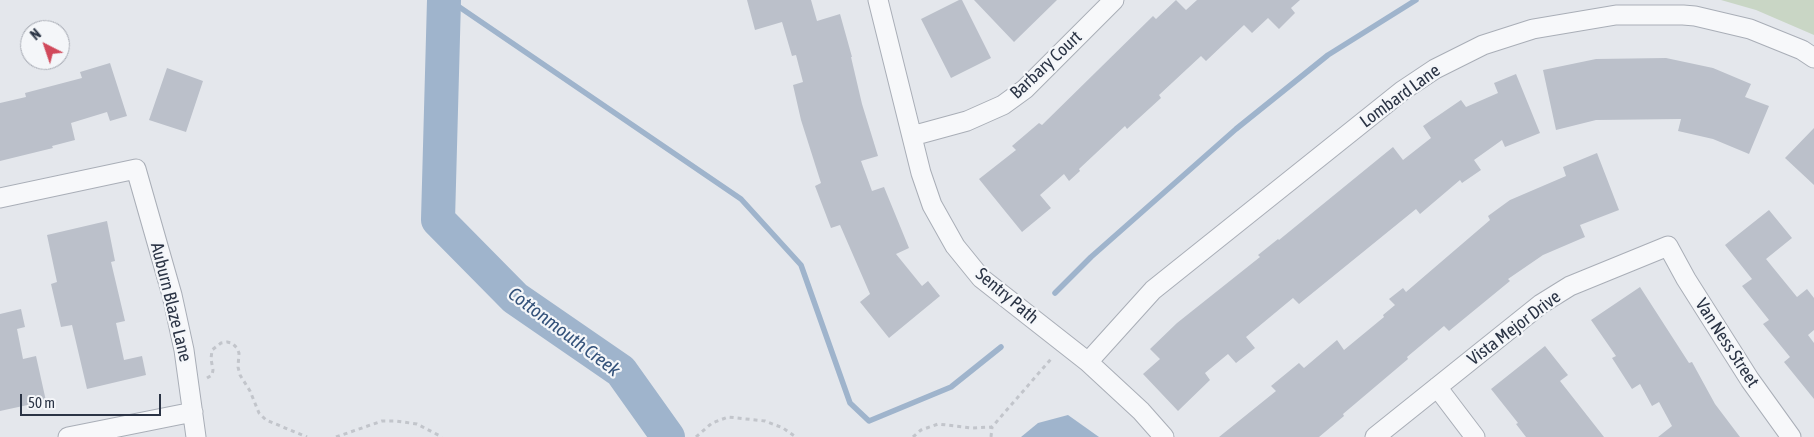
<!DOCTYPE html>
<style>
body{margin:0}
#map{position:relative;width:1814px;height:437px;overflow:hidden;background:#e4e7ec;font-family:"Asap Condensed",sans-serif}
canvas{display:block}
.north{position:absolute;left:20px;top:20px;width:50px;height:50px;box-sizing:border-box;background:#f4f6f9;border:1px solid #a4a8b1;border-radius:50%;rotate:319deg;font-size:14px;font-weight:700;line-height:20px;text-align:center;color:#2b3445}
.north::after{content:'';display:block;margin:auto;width:18px;height:22px;background:#d1495b;clip-path:polygon(50% 0,100% 100%,50% 72%,0 100%)}
.scale{position:absolute;left:20px;top:394px;width:141px;height:22px;box-sizing:border-box;border:2px solid #2b3445;border-top:0;padding-left:6px;font-size:15px;line-height:18px;white-space:nowrap;color:#2b3445;-webkit-text-stroke:4px #f4f6f9;paint-order:stroke}
</style>
<div id="map">
<canvas width="1814" height="437"></canvas>
<div class="north">N</div>
<div class="scale">50 m</div>
</div>
<script>
const g = document.querySelector('canvas').getContext('2d');
g.lineJoin = 'round';
function fill(path, color) {
  g.fillStyle = color;
  g.fill(path, 'evenodd');
}
function shape(rows) {
  const path = new Path2D();
  for (const r of rows) {
    path.moveTo(r[0], r[1]);
    for (let i = 2; i < r.length; i += 2) path.lineTo(r[i], r[i + 1]);
  }
  return path;
}
function trace(path, color, width, dash) {
  g.strokeStyle = color;
  g.lineWidth = width;
  g.lineCap = dash ? 'butt' : 'round';
  g.setLineDash(dash || []);
  g.stroke(path);
}
function write(font, color, halo, rows, align = 'center') {
  g.font = font + ' "Asap Condensed",sans-serif';
  g.lineWidth = 4.5;
  g.setLineDash([]);
  g.textBaseline = 'middle';
  g.strokeStyle = halo;
  g.fillStyle = color;
  for (const [text, x, y, turn = 0] of rows) {
    g.save();
    g.translate(x, y);
    g.rotate((+turn || 0) * Math.PI / 180);
    g.textAlign = isNaN(turn) ? turn : align;
    if (halo) g.strokeText(text, 0, 0);
    g.fillText(text, 0, 0);
    g.restore();
  }
}
fill(shape([
 [1721,0,1814,0,1814,35,1756,10]
]), '#c9d6c5');
fill(shape([
 [1068,415,1099,437,1021,437,1038,423]
]), '#9fb4cc');
trace(shape([
 [449,0,741,199,801,265,850,403,869,421,951,387,1001,347],
 [1055,293,1091,257,1236,129,1328,55,1416,0]
]), '#9fb4cc', 5.5);
trace(shape([
 [444,0,438,220,515,298,621,371,668,437]
]), '#9fb4cc', 34);
fill(shape([
 [747,0,811,0,817,21,840,14,852,57,851,57,862,104,878,156,861,161,872,191,884,187,909,248,896,254,922,286,928,281,940,296,889,338,860,302,870,294,840,225,831,228,815,186,821,183,801,120,793,85,803,82,796,55,792,56,782,22,755,30],
 [959,0,962,0,991,58,951,78,921,19],
 [974,0,1057,0,1014,42],
 [1176,0,1186,10,1197,0,1300,0,1291,8,1295,13,1279,29,1268,18,1252,33,1244,25,1206,61,1201,56,1159,95,1161,98,1127,129,1125,126,1079,169,1080,171,1069,181,1064,174,1040,195,1051,208,1022,232,979,179,1016,150,1012,146,1039,123,1042,125,1153,16,1156,19],
 [1666,58,1713,68,1751,84,1745,97,1769,106,1749,154,1713,139,1678,131,1681,119,1596,120,1556,130,1543,70,1596,59],
 [110,63,127,116,110,121,107,112,71,123,75,140,52,146,53,148,0,161,0,103,26,97,25,93,82,78,80,72],
 [167,68,203,81,186,132,149,120],
 [1516,74,1540,133,1505,147,1502,140,1474,160,1481,170,1462,183,1460,180,1420,214,1416,209,1299,304,1293,298,1246,337,1255,348,1236,363,1228,354,1205,373,1210,380,1178,411,1143,374,1160,359,1150,349,1177,323,1260,257,1258,255,1278,239,1279,240,1393,147,1403,160,1431,138,1423,126,1461,100,1466,107,1498,93,1494,83],
 [1814,128,1814,185,1785,158],
 [1597,153,1619,210,1580,225,1585,237,1543,255,1508,279,1510,281,1449,331,1444,326,1407,357,1408,359,1343,414,1344,416,1319,437,1219,437,1276,391,1271,386,1299,363,1304,368,1337,340,1344,350,1384,317,1383,315,1395,305,1389,299,1403,288,1406,292,1490,220,1488,216,1510,200,1566,176,1563,167],
 [1769,210,1792,238,1766,259,1797,297,1807,289,1814,298,1814,330,1808,335,1814,343,1814,399,1784,362,1790,357,1763,324,1769,320,1742,286,1752,279,1725,245],
 [107,221,115,261,111,262,125,321,116,323,124,360,142,356,146,375,87,389,72,325,61,327,51,284,57,282,47,235],
 [1640,287,1689,363,1692,362,1715,404,1740,437,1658,437,1672,426,1659,402,1652,406,1640,384,1632,389,1612,358,1616,356,1591,320],
 [21,309,25,327,17,329,23,359,36,356,46,401,0,411,0,314],
 [1545,346,1568,375,1560,381,1604,437,1526,437,1516,424,1518,423,1491,389]
]), '#bbc0ca');
const street = shape([
 [878,0,921,173,932,205,955,246,981,278,1088,362,1141,411,1164,437],
 [912,136,967,121,1003,105,1025,89,1114,0],
 [0,198,136,169,172,295,184,350,196,437],
 [1088,362,1153,290,1402,91,1435,69,1483,45,1533,29,1616,15,1683,15,1695,16,1750,29,1802,50,1814,58],
 [1437,387,1475,437],
 [68,437,193,412],
 [1375,437,1541,304,1570,286,1668,246,1686,279,1750,380,1791,437]
]);
trace(street, '#a9aeb7', 21);
trace(shape([
 [207,378,212,375,213,370,211,359,212,350,221,343,227,342,232,343,237,348,239,353,238,367,240,375,250,391,259,413,266,420,307,437],
 [336,437,382,421,396,421,417,424,442,437],
 [696,437,712,423,728,417,765,421,783,428,796,437],
 [913,437,921,430,938,424,972,428,992,427,1051,359],
 [991,437,992,427]
]), '#c2c5cb', 3, [4, 4]);
trace(street, '#f7f8fa', 19);
write('18px', '#2b3445', '#f4f6f9', [
 ["Barbary Court",1046,65,-43],
 ["Lombard Lane",1400,96,-36],
 ["Sentry Path",1007,296,40],
 ["Auburn Blaze Lane",171,302,76],
 ["Vista Mejor Drive",1514,328,-37],
 ["Van Ness Street",1727,343,57]
]);
write('italic 19px', '#34527a', '#f4f6f9', [
 ["Cottonmouth Creek",564,332,37]
]);
</script>
